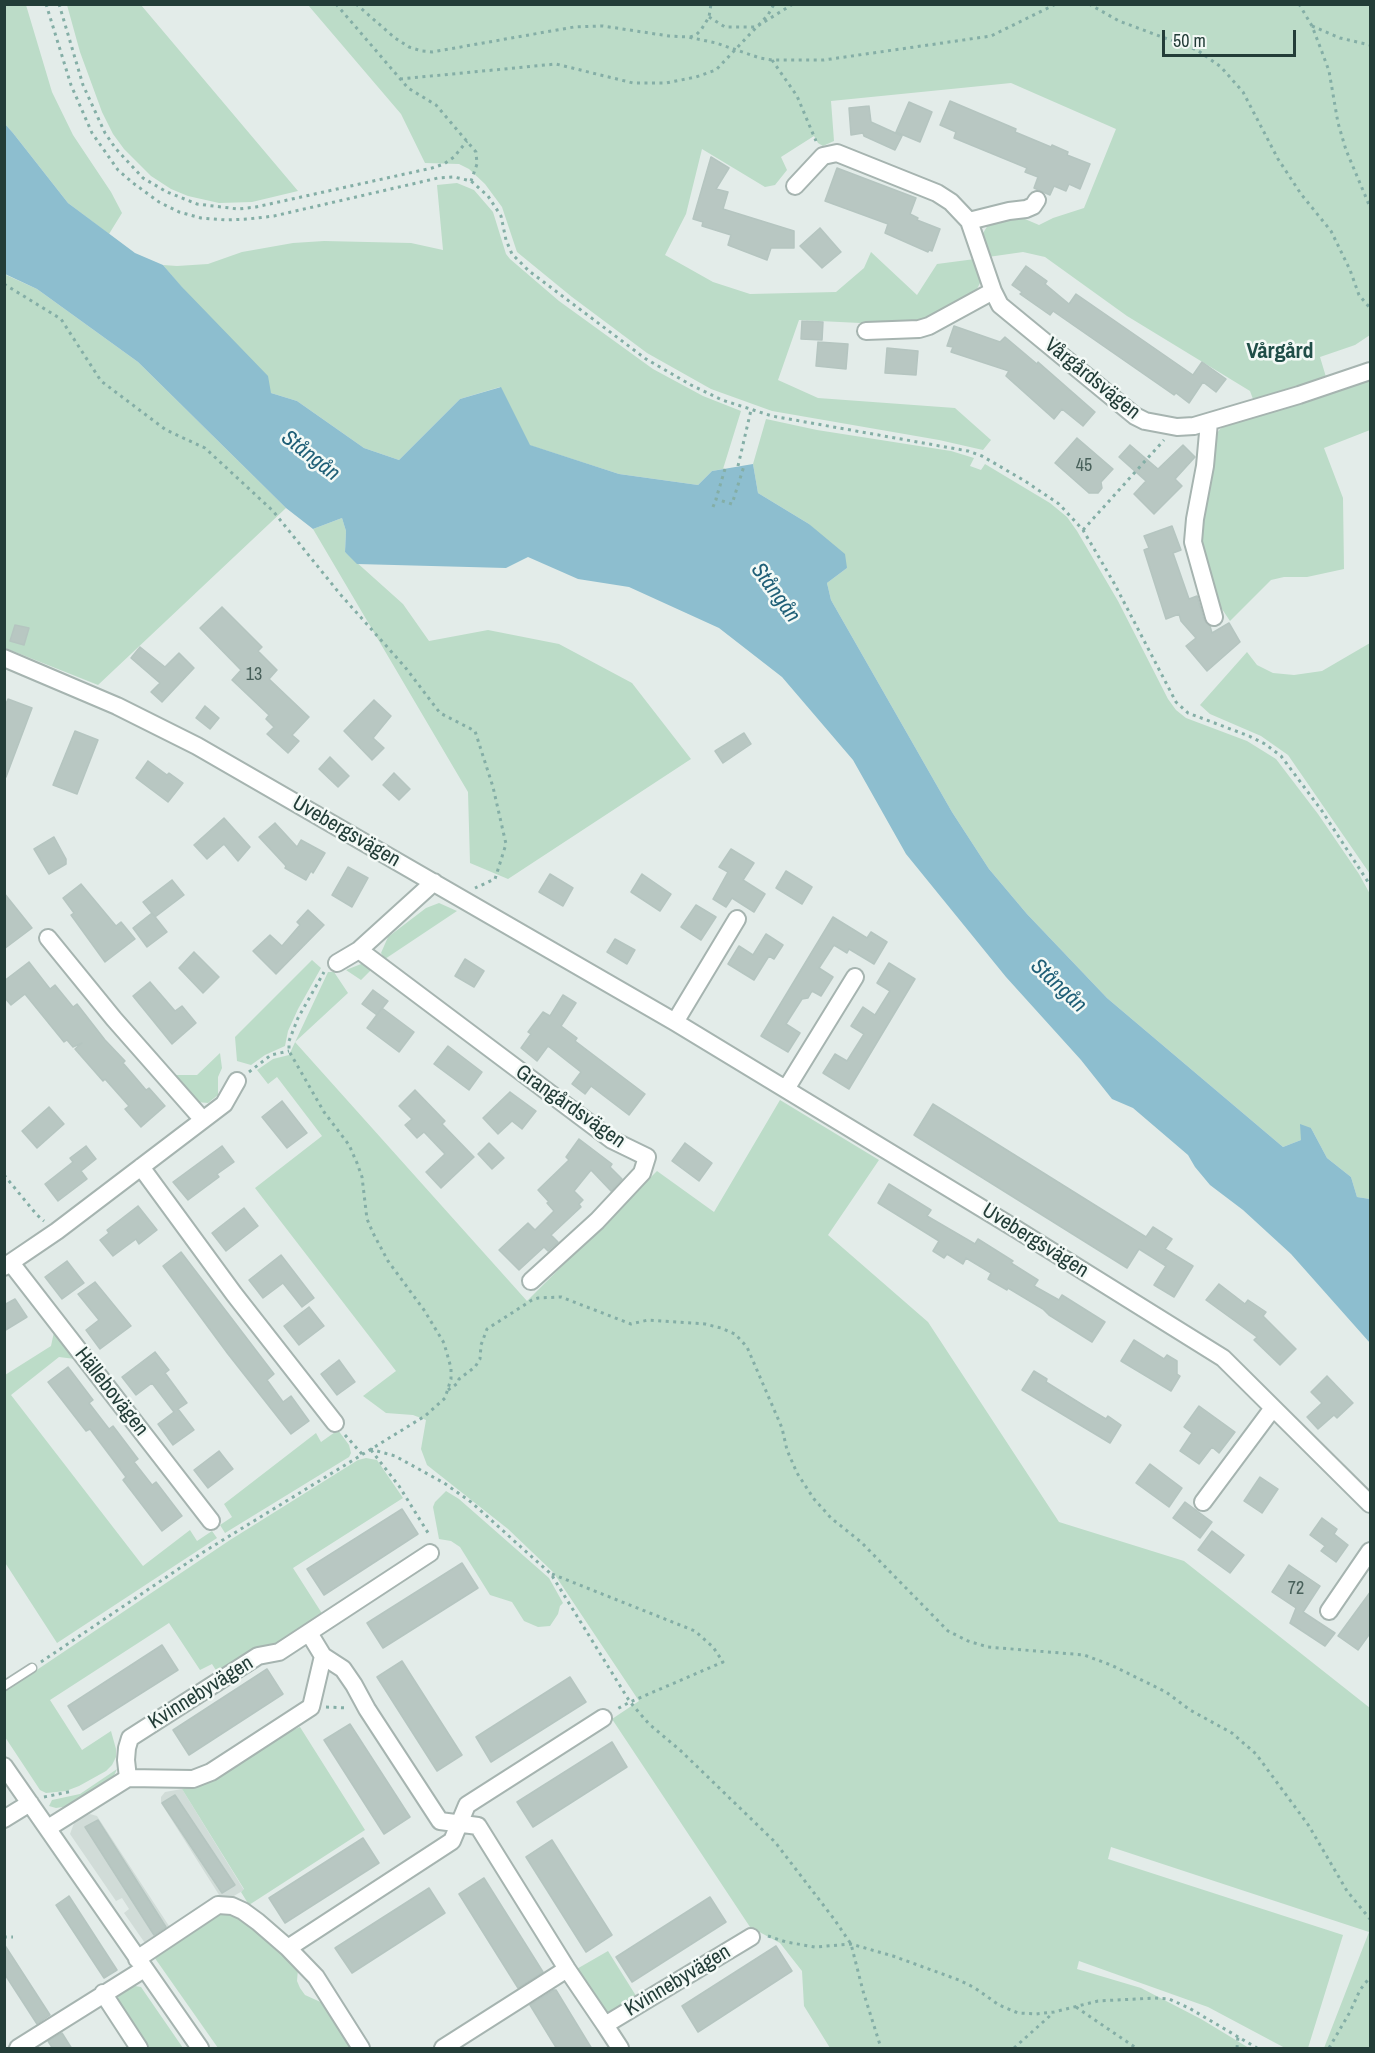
<!DOCTYPE html>
<meta charset="utf-8">
<style>
body{margin:0}
#map{position:relative;width:1375px;height:2053px;overflow:hidden;background:#e3ece9;font-family:"Archivo Narrow",sans-serif}
canvas{display:block}
.frame{position:absolute;inset:0;border:6px solid #233d38;pointer-events:none}
.scale{position:absolute;left:1162px;top:30px;width:134px;height:27px;box-sizing:border-box;border:3px solid #233d38;border-top:0;padding-left:8px;font-size:18px;line-height:21px;white-space:nowrap;color:#233d38;-webkit-text-stroke:4px #f3f9f6;paint-order:stroke}
</style>
<div id="map">
<canvas width="1375" height="2053"></canvas>
<div class="frame"></div>
<div class="scale">50 m</div>
</div>
<script>
const g = document.querySelector('canvas').getContext('2d');
g.lineJoin = 'round';
function fill(path, color) {
  g.fillStyle = color;
  g.fill(path, 'evenodd');
}
function shape(rows) {
  const path = new Path2D();
  for (const r of rows) {
    path.moveTo(r[0], r[1]);
    for (let i = 2; i < r.length; i += 2) path.lineTo(r[i], r[i + 1]);
  }
  return path;
}
function trace(path, color, width, dash) {
  g.strokeStyle = color;
  g.lineWidth = width;
  g.lineCap = dash ? 'butt' : 'round';
  g.setLineDash(dash || []);
  g.stroke(path);
}
function write(font, color, halo, rows, align = 'center') {
  g.font = font + ' "Archivo Narrow",sans-serif';
  g.lineWidth = 5;
  g.setLineDash([]);
  g.textBaseline = 'middle';
  g.strokeStyle = halo;
  g.fillStyle = color;
  for (const [text, x, y, turn = 0] of rows) {
    g.save();
    g.translate(x, y);
    g.rotate((+turn || 0) * Math.PI / 180);
    g.textAlign = isNaN(turn) ? turn : align;
    if (halo) g.strokeText(text, 0, 0);
    g.fillText(text, 0, 0);
    g.restore();
  }
}
fill(shape([
 [182,1789,244,1890,227,1900,221,1898,161,1803,161,1797,165,1792],
 [90,1814,97,1816,169,1926,169,1930,147,1946,124,1913,129,1909,122,1898,116,1901,70,1834,74,1823,79,1819]
]), '#d1dcd8');
fill(shape([
 [4,5,26,5,52,92,73,135,111,192,122,213,109,234,68,203,13,133,5,124],
 [67,5,141,5,298,191,252,202,219,203,188,196,171,189,151,176,124,149,113,134,102,112,80,52],
 [308,5,1370,5,1370,335,1355,345,1320,357,1326,377,1253,399,1250,391,1127,316,1045,257,1023,252,988,257,982,235,989,223,1018,216,1039,225,1053,218,1084,208,1116,129,1011,83,831,101,834,141,823,146,818,143,814,136,781,157,787,170,775,185,765,187,702,149,686,214,665,255,713,282,750,294,836,292,864,268,871,252,917,295,937,264,975,259,980,277,980,283,977,289,970,295,922,321,901,325,799,320,778,380,818,398,955,408,991,440,983,450,939,440,772,411,711,389,647,353,572,297,517,252,502,207,485,184,469,169,459,164,425,163,401,114],
 [457,183,474,190,493,212,506,254,510,259,559,301,653,369,703,396,741,411,723,469,712,471,698,485,619,474,529,445,500,387,460,399,399,460,364,448,297,401,271,393,163,265,177,266,208,264,242,252,293,243,324,241,411,243,443,250,437,185],
 [4,274,37,289,138,362,286,508,98,685,5,648],
 [1370,378,1370,430,1324,448,1343,498,1344,569,1307,577,1284,577,1271,580,1230,621,1218,603,1200,544,1213,439,1220,429,1233,421],
 [766,419,817,430,951,451,974,458,970,466,981,470,985,464,1050,503,1067,517,1077,531,1118,601,1168,699,1176,710,1186,718,1247,741,1276,759,1318,814,1359,874,1370,894,1370,1199,1357,1197,1351,1177,1327,1158,1311,1128,1301,1140,1283,1147,1107,998,1027,914,989,869,952,812,831,600,827,583,847,568,809,524,758,493,753,464],
 [342,518,346,531,345,552,403,604,429,641,488,630,559,644,632,683,691,759,508,879,470,863,468,792,313,529],
 [1370,643,1370,874,1288,755,1261,736,1210,714,1200,705,1247,652,1257,665,1273,673,1294,675,1322,671],
 [439,903,457,911,385,959,381,953,388,937,426,908],
 [312,960,321,968,298,1009,288,1031,285,1046,265,1055,251,1065,237,1061,235,1037],
 [361,964,366,964,372,969,361,980,346,970],
 [328,972,334,972,348,993,295,1042,527,1301,657,1171,714,1212,780,1100,879,1160,828,1235,928,1322,1059,1522,1184,1561,1370,1708,1370,2048,1324,2048,1369,1932,1111,1847,1108,1859,1343,1935,1308,2048,1285,2048,1208,2007,1079,1961,1077,1969,1141,1988,1201,2019,1249,2048,830,2048,804,2006,802,1971,780,1943,750,1927,612,1719,639,1701,553,1572,508,1529,427,1465,421,1449,426,1420,413,1415,386,1413,363,1396,396,1371,255,1188,322,1136,277,1077,268,1084,257,1070,273,1059,289,1055],
 [220,1053,222,1068,218,1077,218,1095,208,1103,197,1102,172,1075,197,1075],
 [54,1332,75,1359,59,1357,11,1395,143,1566,190,1530,197,1541,212,1531,217,1538,57,1643,4,1561,5,1375,51,1346],
 [338,1430,349,1445,351,1453,349,1457,225,1533,220,1525,232,1517,224,1504,316,1433,321,1442],
 [366,1458,377,1460,403,1498,293,1568,323,1615,274,1646,219,1675,212,1664,200,1670,169,1623,50,1700,82,1750,111,1731,116,1749,116,1757,112,1765,106,1771,79,1786,66,1791,46,1793,40,1790,5,1737,4,1692,230,1540,358,1460],
 [446,1491,459,1499,549,1578,563,1603,560,1606,558,1614,550,1626,538,1627,524,1621,512,1602,490,1595,460,1547,451,1541,439,1539,433,1507,435,1502],
 [300,1727,365,1830,249,1905,241,1892,244,1889,182,1789,205,1784,216,1778,284,1734],
 [117,1769,113,1778,69,1806,56,1808,49,1806,52,1800,80,1794],
 [228,1912,246,1919,298,1969,297,1981,300,1988,305,1995,325,2004,354,2048,218,2048,152,1954,216,1913],
 [608,1951,638,1999,614,2013,607,2013,599,2008,575,1970],
 [135,1986,141,1987,183,2048,147,2048,118,2005,117,2000,120,1992]
]), '#bcdcc8');
fill(shape([
 [5,124,13,133,68,203,135,253,163,265,182,287,268,376,271,393,297,401,364,448,399,460,460,399,501,387,530,445,619,474,698,485,712,471,753,464,758,493,809,524,845,554,847,568,827,583,831,600,952,812,989,869,1027,914,1107,998,1283,1147,1301,1140,1300,1124,1311,1128,1327,1158,1351,1177,1357,1197,1370,1199,1370,1343,1291,1254,1243,1210,1210,1185,1195,1167,1188,1155,1133,1108,1112,1099,1081,1060,1006,977,906,854,853,760,782,677,719,628,629,587,578,579,528,557,506,568,357,564,345,552,346,531,342,518,313,529,286,508,138,362,37,289,5,274]
]), '#8dbecf');
const building = shape([
 [950,101,1016,129,1015,132,1051,147,1052,145,1068,152,1067,155,1090,164,1080,189,1069,184,1066,191,1054,186,1050,195,1034,188,1038,177,1025,172,1027,168,954,138,956,132,940,125,950,101],
 [909,102,932,112,920,142,896,132,909,102],
 [869,106,871,122,902,136,895,150,864,136,863,133,851,135,849,108,869,106],
 [711,157,729,168,716,189,728,192,723,209,794,231,794,248,771,248,767,260,728,245,731,235,702,226,703,222,693,219,711,157],
 [837,168,916,198,910,214,918,218,917,220,940,229,932,251,929,250,928,252,885,233,888,224,825,201,837,168],
 [820,228,841,252,822,268,800,246,820,228],
 [1026,266,1047,281,1045,284,1069,304,1076,294,1193,375,1202,362,1226,379,1216,392,1203,382,1189,403,1176,393,1174,395,1053,311,1050,315,1020,294,1022,292,1012,285,1026,266],
 [802,321,823,322,822,340,801,339,802,321],
 [954,326,1000,342,1005,337,1037,364,1038,362,1095,412,1083,426,1062,409,1054,419,1006,376,1009,371,951,352,953,347,947,346,954,326],
 [818,342,848,344,846,369,816,366,818,342],
 [887,348,918,351,916,375,885,373,887,348],
 [1077,438,1113,469,1101,482,1102,488,1098,493,1089,493,1055,463,1077,438],
 [1130,445,1158,469,1183,445,1195,457,1175,479,1182,486,1154,514,1134,494,1146,481,1119,457,1130,445],
 [1172,526,1181,550,1173,553,1189,599,1197,596,1204,620,1210,626,1212,633,1229,623,1240,642,1207,671,1186,646,1196,638,1181,621,1179,614,1166,619,1144,550,1149,548,1144,536,1172,526],
 [222,607,262,647,258,651,277,670,269,679,309,717,292,735,299,741,288,753,267,734,274,727,266,719,269,715,232,680,241,670,200,628,222,607],
 [15,625,29,628,24,645,10,641,15,625],
 [140,647,165,667,179,653,194,668,162,702,151,692,160,683,131,658,140,647],
 [8,699,32,708,6,777,4,708,8,699],
 [374,700,391,716,373,738,384,748,372,760,344,731,374,700],
 [205,706,219,718,210,729,196,718,205,706],
 [75,731,98,740,77,794,53,785,75,731],
 [744,733,751,744,723,763,715,751,744,733],
 [330,757,349,776,338,787,319,769,330,757],
 [148,761,167,775,169,773,183,783,168,802,136,778,148,761],
 [394,773,410,789,399,800,383,785,394,773],
 [224,818,250,847,238,861,224,844,207,859,194,845,224,818],
 [275,823,297,847,301,840,325,853,313,873,311,871,306,880,285,868,286,866,259,837,275,823],
 [54,837,66,859,66,864,49,874,34,849,54,837],
 [731,849,754,863,743,880,765,894,754,912,732,898,726,907,713,899,728,872,719,867,731,849],
 [348,867,368,878,352,907,332,895,348,867],
 [786,871,812,887,802,904,776,888,786,871],
 [550,874,573,888,563,906,539,892,550,874],
 [642,874,671,894,660,911,631,892,642,874],
 [172,880,184,895,155,917,143,902,172,880],
 [81,884,116,926,121,922,135,939,105,962,71,915,74,913,63,898,81,884],
 [4,893,32,928,4,949,4,893],
 [696,905,716,917,701,940,681,927,696,905],
 [308,910,324,925,276,974,253,951,270,935,282,946,300,925,297,922,308,910],
 [152,913,167,932,147,947,133,928,152,913],
 [833,917,867,938,871,932,887,942,874,964,849,949,847,953,834,945,819,968,833,977,821,996,812,991,808,998,802,999,786,1024,800,1033,788,1052,761,1036,833,917],
 [766,934,783,945,774,959,769,956,754,980,728,964,739,946,753,955,766,934],
 [615,939,635,950,627,964,607,952,615,939],
 [194,952,219,977,203,993,179,968,194,952],
 [465,959,484,971,474,987,455,976,465,959],
 [29,962,50,989,55,985,73,1007,77,1004,105,1040,125,1061,123,1063,135,1077,146,1090,149,1088,165,1106,141,1127,125,1109,129,1106,105,1079,103,1081,75,1049,82,1043,73,1047,67,1040,64,1042,25,994,11,1005,4,997,4,981,29,962],
 [889,963,915,979,849,1089,823,1073,835,1054,847,1061,864,1034,851,1026,863,1007,875,1015,890,991,877,983,889,963],
 [150,982,175,1011,182,1006,196,1023,172,1044,133,996,150,982],
 [373,990,388,1001,377,1015,362,1004,373,990],
 [563,995,576,1003,561,1026,577,1038,575,1041,645,1094,629,1115,591,1086,585,1094,572,1084,581,1072,548,1046,537,1061,521,1048,531,1034,528,1032,543,1012,550,1016,563,995],
 [382,1008,414,1032,399,1052,367,1028,382,1008],
 [448,1046,482,1072,469,1090,434,1064,448,1046],
 [415,1090,445,1121,442,1124,474,1157,441,1188,426,1172,445,1154,424,1132,417,1138,405,1125,412,1119,399,1106,415,1090],
 [510,1092,536,1111,522,1129,512,1121,498,1134,483,1118,510,1092],
 [282,1101,307,1133,287,1148,262,1117,282,1101],
 [933,1104,1146,1237,1153,1227,1172,1239,1165,1249,1193,1266,1174,1297,1154,1285,1166,1266,1139,1249,1127,1268,914,1135,933,1104],
 [49,1107,64,1124,37,1148,22,1131,49,1107],
 [579,1139,612,1164,610,1167,622,1179,611,1191,591,1170,574,1191,583,1200,579,1204,581,1207,551,1235,558,1242,548,1251,544,1247,519,1270,499,1250,528,1223,535,1230,554,1211,547,1203,549,1202,538,1190,569,1160,566,1157,579,1139],
 [489,1143,504,1158,492,1169,478,1154,489,1143],
 [685,1143,712,1163,699,1181,672,1161,685,1143],
 [86,1146,96,1159,81,1171,87,1179,58,1201,45,1184,73,1162,70,1158,86,1146],
 [222,1146,234,1162,217,1174,219,1177,188,1200,173,1182,222,1146],
 [889,1184,931,1210,927,1216,975,1244,978,1239,1013,1261,1011,1263,1038,1280,1034,1286,1059,1300,1062,1295,1105,1322,1092,1342,1049,1315,1043,1309,1008,1288,1007,1290,988,1279,991,1273,966,1258,963,1264,947,1254,944,1258,933,1251,939,1241,878,1203,889,1184],
 [138,1206,157,1230,139,1244,136,1239,113,1256,100,1240,109,1233,107,1230,138,1206],
 [244,1208,258,1226,226,1251,212,1233,244,1208],
 [181,1252,274,1374,267,1380,283,1402,291,1396,309,1421,291,1434,228,1354,163,1266,181,1252],
 [281,1255,314,1298,302,1307,283,1283,263,1298,249,1280,281,1255],
 [67,1261,84,1283,62,1299,45,1277,67,1261],
 [95,1282,131,1326,100,1349,86,1330,99,1320,78,1294,95,1282],
 [1219,1284,1245,1304,1248,1300,1266,1312,1263,1316,1296,1349,1280,1365,1254,1340,1257,1337,1206,1300,1219,1284],
 [15,1299,27,1317,4,1331,4,1305,15,1299],
 [309,1307,324,1326,299,1345,284,1326,309,1307],
 [1134,1340,1164,1359,1167,1355,1177,1361,1177,1374,1180,1376,1171,1391,1121,1361,1134,1340],
 [155,1352,169,1370,165,1373,187,1403,178,1409,194,1430,173,1445,158,1424,174,1412,152,1383,136,1395,122,1377,155,1352],
 [339,1360,355,1382,337,1395,321,1374,339,1360],
 [68,1367,93,1400,89,1403,109,1429,113,1426,138,1459,134,1462,152,1485,156,1482,182,1516,162,1531,123,1480,126,1477,90,1429,86,1431,48,1382,68,1367],
 [1034,1371,1047,1379,1046,1382,1086,1407,1106,1419,1108,1416,1121,1425,1110,1443,1022,1390,1034,1371],
 [1327,1376,1353,1403,1337,1418,1334,1415,1318,1429,1307,1417,1322,1403,1311,1392,1327,1376],
 [1199,1406,1235,1432,1219,1453,1212,1447,1199,1464,1180,1451,1192,1433,1184,1427,1199,1406],
 [219,1451,233,1469,208,1488,194,1470,219,1451],
 [1150,1464,1182,1488,1169,1507,1136,1483,1150,1464],
 [1260,1477,1278,1489,1262,1513,1244,1501,1260,1477],
 [1185,1502,1212,1522,1200,1538,1173,1518,1185,1502],
 [402,1509,418,1534,324,1595,307,1569,402,1509],
 [1322,1518,1337,1529,1334,1534,1348,1545,1336,1562,1321,1551,1325,1546,1310,1535,1322,1518],
 [1212,1531,1244,1555,1230,1573,1198,1550,1212,1531],
 [462,1563,478,1588,383,1648,367,1623,462,1563],
 [1289,1565,1320,1586,1303,1612,1335,1633,1325,1646,1290,1623,1296,1608,1272,1592,1289,1565],
 [1371,1591,1371,1632,1358,1650,1338,1636,1371,1591],
 [162,1645,178,1670,83,1730,68,1706,162,1645],
 [402,1661,462,1755,437,1771,377,1677,402,1661],
 [267,1669,283,1694,189,1755,173,1730,267,1669],
 [570,1677,586,1702,491,1762,476,1737,570,1677],
 [350,1724,410,1817,384,1834,324,1740,350,1724],
 [612,1742,627,1767,533,1827,517,1802,612,1742],
 [175,1795,235,1885,222,1893,162,1803,175,1795],
 [98,1820,166,1927,154,1935,85,1827,98,1820],
 [363,1838,379,1863,285,1923,269,1898,363,1838],
 [552,1840,612,1935,586,1952,526,1857,552,1840],
 [484,1878,543,1972,518,1988,459,1894,484,1878],
 [429,1888,445,1913,352,1973,335,1948,429,1888],
 [69,1896,117,1970,104,1978,56,1905,69,1896],
 [710,1897,726,1922,632,1982,616,1957,710,1897],
 [4,1944,50,2015,37,2024,4,1973,4,1944],
 [776,1946,792,1971,698,2032,682,2006,776,1946],
 [554,1990,556,1990,592,2049,557,2049,530,2005,554,1990],
 [62,2033,72,2049,53,2049,48,2041,62,2033]
]);
fill(building, '#b8c7c2');
trace(building, '#b5c5c0', 1.5);
const lane = shape([
 [4,1686,32,1668]
]);
const street = shape([
 [795,186,823,156,837,153,937,193,951,202,969,221,993,291,1000,305,1135,416,1145,421,1177,427,1194,426,1299,395,1370,371],
 [969,221,1009,211,1026,209,1033,206,1037,200],
 [866,331,919,329,929,326,993,291],
 [1209,422,1205,466,1195,519,1193,542,1214,617],
 [4,658,117,706,197,746,675,1022,1016,1229,1223,1358,1370,1504],
 [48,938,114,1019,203,1120],
 [359,950,612,1140,647,1157,642,1173,597,1221,531,1281],
 [337,963,359,950,434,882],
 [675,1022,737,919],
 [786,1089,855,977],
 [141,1167,234,1294,335,1423],
 [11,1263,211,1521],
 [4,1267,57,1231,224,1104,237,1081],
 [1203,1502,1273,1408],
 [1329,1611,1370,1551],
 [323,1656,343,1669,354,1685,367,1709,440,1821,478,1826,567,1969,605,2025,751,1937],
 [4,1766,200,2048],
 [128,1778,126,1760,127,1748,130,1738,258,1656,279,1652,430,1553],
 [4,1819,30,1803],
 [48,1828,128,1778,193,1779,211,1772,311,1707,323,1656,309,1633],
 [288,1948,316,1977,361,2048],
 [137,1959,218,1905,232,1906,243,1911,258,1922,288,1948,452,1841,467,1805,603,1718],
 [103,1993,139,2048],
 [605,2025,620,2048],
 [18,2048,144,1969],
 [443,2048,567,1969]
]);
trace(lane, '#a6b4b0', 11);
trace(street, '#a6b4b0', 20);
trace(shape([
 [46,4,71,85,92,133,118,170,133,183,159,202,179,212,201,218,226,220,248,219,274,216,438,178,454,177,471,181,488,196,501,216,506,240,512,254,529,271,646,359,691,385,722,400,772,416,968,451,982,456,1025,481,1059,504,1083,530,1114,583,1176,702,1188,713,1249,736,1265,744,1281,756,1322,811,1370,885],
 [59,4,83,85,105,133,116,149,143,178,167,192,197,204,238,209,256,207,432,168,444,164,454,157,467,141],
 [336,4,408,88,436,105,476,152,477,164,471,181],
 [356,4,395,38,409,47,422,51,432,52,574,27,603,26,669,36,688,37,716,43,760,58,772,60,824,60,991,36,1056,4],
 [1089,4,1119,21,1197,50,1221,67,1243,92,1278,159,1301,194,1331,231,1350,270,1359,295,1370,308],
 [1299,4,1312,26,1322,52,1329,71,1338,123,1346,150,1370,207],
 [709,17,725,27,756,27,793,4],
 [1312,26,1340,38,1370,45],
 [690,37,696,35,701,30,709,17,711,4],
 [772,60,797,96,816,141],
 [400,79,556,64,633,83,666,83,696,77,716,70,768,15,774,4],
 [4,284,61,319,101,381,166,430,205,448,273,511,340,594,405,667,440,713,475,731,493,787,506,844,495,879,475,888],
 [738,466,751,410],
 [725,469,716,499,732,504,744,466],
 [713,507,716,499],
 [1083,530,1164,440],
 [249,1072,271,1055,289,1051],
 [4,1175,37,1215,44,1221],
 [448,1390,458,1383,459,1379,475,1367,480,1359,481,1345,487,1329,532,1300,538,1298,561,1297,631,1324,648,1320,705,1324,721,1328,735,1334,747,1347,782,1428,787,1450,797,1473,814,1499,831,1518,861,1542,948,1631,968,1641,988,1647,1084,1655,1111,1665,1166,1692,1190,1710,1232,1733,1256,1754,1309,1826,1347,1891,1370,1919],
 [345,1435,362,1454],
 [370,1449,395,1456,444,1483,471,1502,551,1574,630,1702,649,1724,681,1751,775,1842,834,1919,851,1944,863,1991,881,2048],
 [371,1450,399,1486,430,1536],
 [552,1574,695,1631,713,1647,723,1662,630,1702,617,1709],
 [41,1662,205,1551,425,1416,445,1398,451,1379,451,1368,444,1343,424,1310,388,1261,373,1233,367,1219,362,1177,357,1163,349,1145,324,1112,289,1051,289,1041,298,1018,324,972],
 [326,1707,347,1708],
 [44,1797,73,1791],
 [4,1936,6,1937,13,1937],
 [768,1936,786,1942,815,1947,851,1944,893,1956,959,1980,975,1988,999,2005,1018,2013,1036,2014,1054,2012,1098,2001,1155,1998,1169,1999,1189,2008,1257,2048],
 [1076,2007,1136,2048],
 [1014,2048,1052,2014],
 [1237,2048,1238,2036],
 [1329,2048,1350,2012,1360,1990,1370,1977]
]), '#84aea6', 3, [3, 4.5]);
trace(lane, '#fff', 8);
trace(street, '#fff', 16);
write('18px', '#48605a', null, [
 ["45",1084,466],
 ["13",254,675],
 ["72",1296,1589]
]);
write('21px', '#233d38', '#f3f9f6', [
 ["Vårgårdsvägen",1092,379,39],
 ["Uvebergsvägen",346,832,30],
 ["Grangårdsvägen",570,1107,35],
 ["Uvebergsvägen",1035,1241,32],
 ["Hällebovägen",111,1392,52],
 ["Kvinnebyvägen",201,1693,-32],
 ["Kvinnebyvägen",678,1981,-31]
]);
write('bold 22px', '#204e48', '#f3f9f6', [
 ["Vårgård",1280,352]
]);
write('italic 22px', '#1f5f77', '#f3f9f6', [
 ["Stångån",310,456,38],
 ["Stångån",775,593,54],
 ["Stångån",1058,986,43]
]);
</script>
